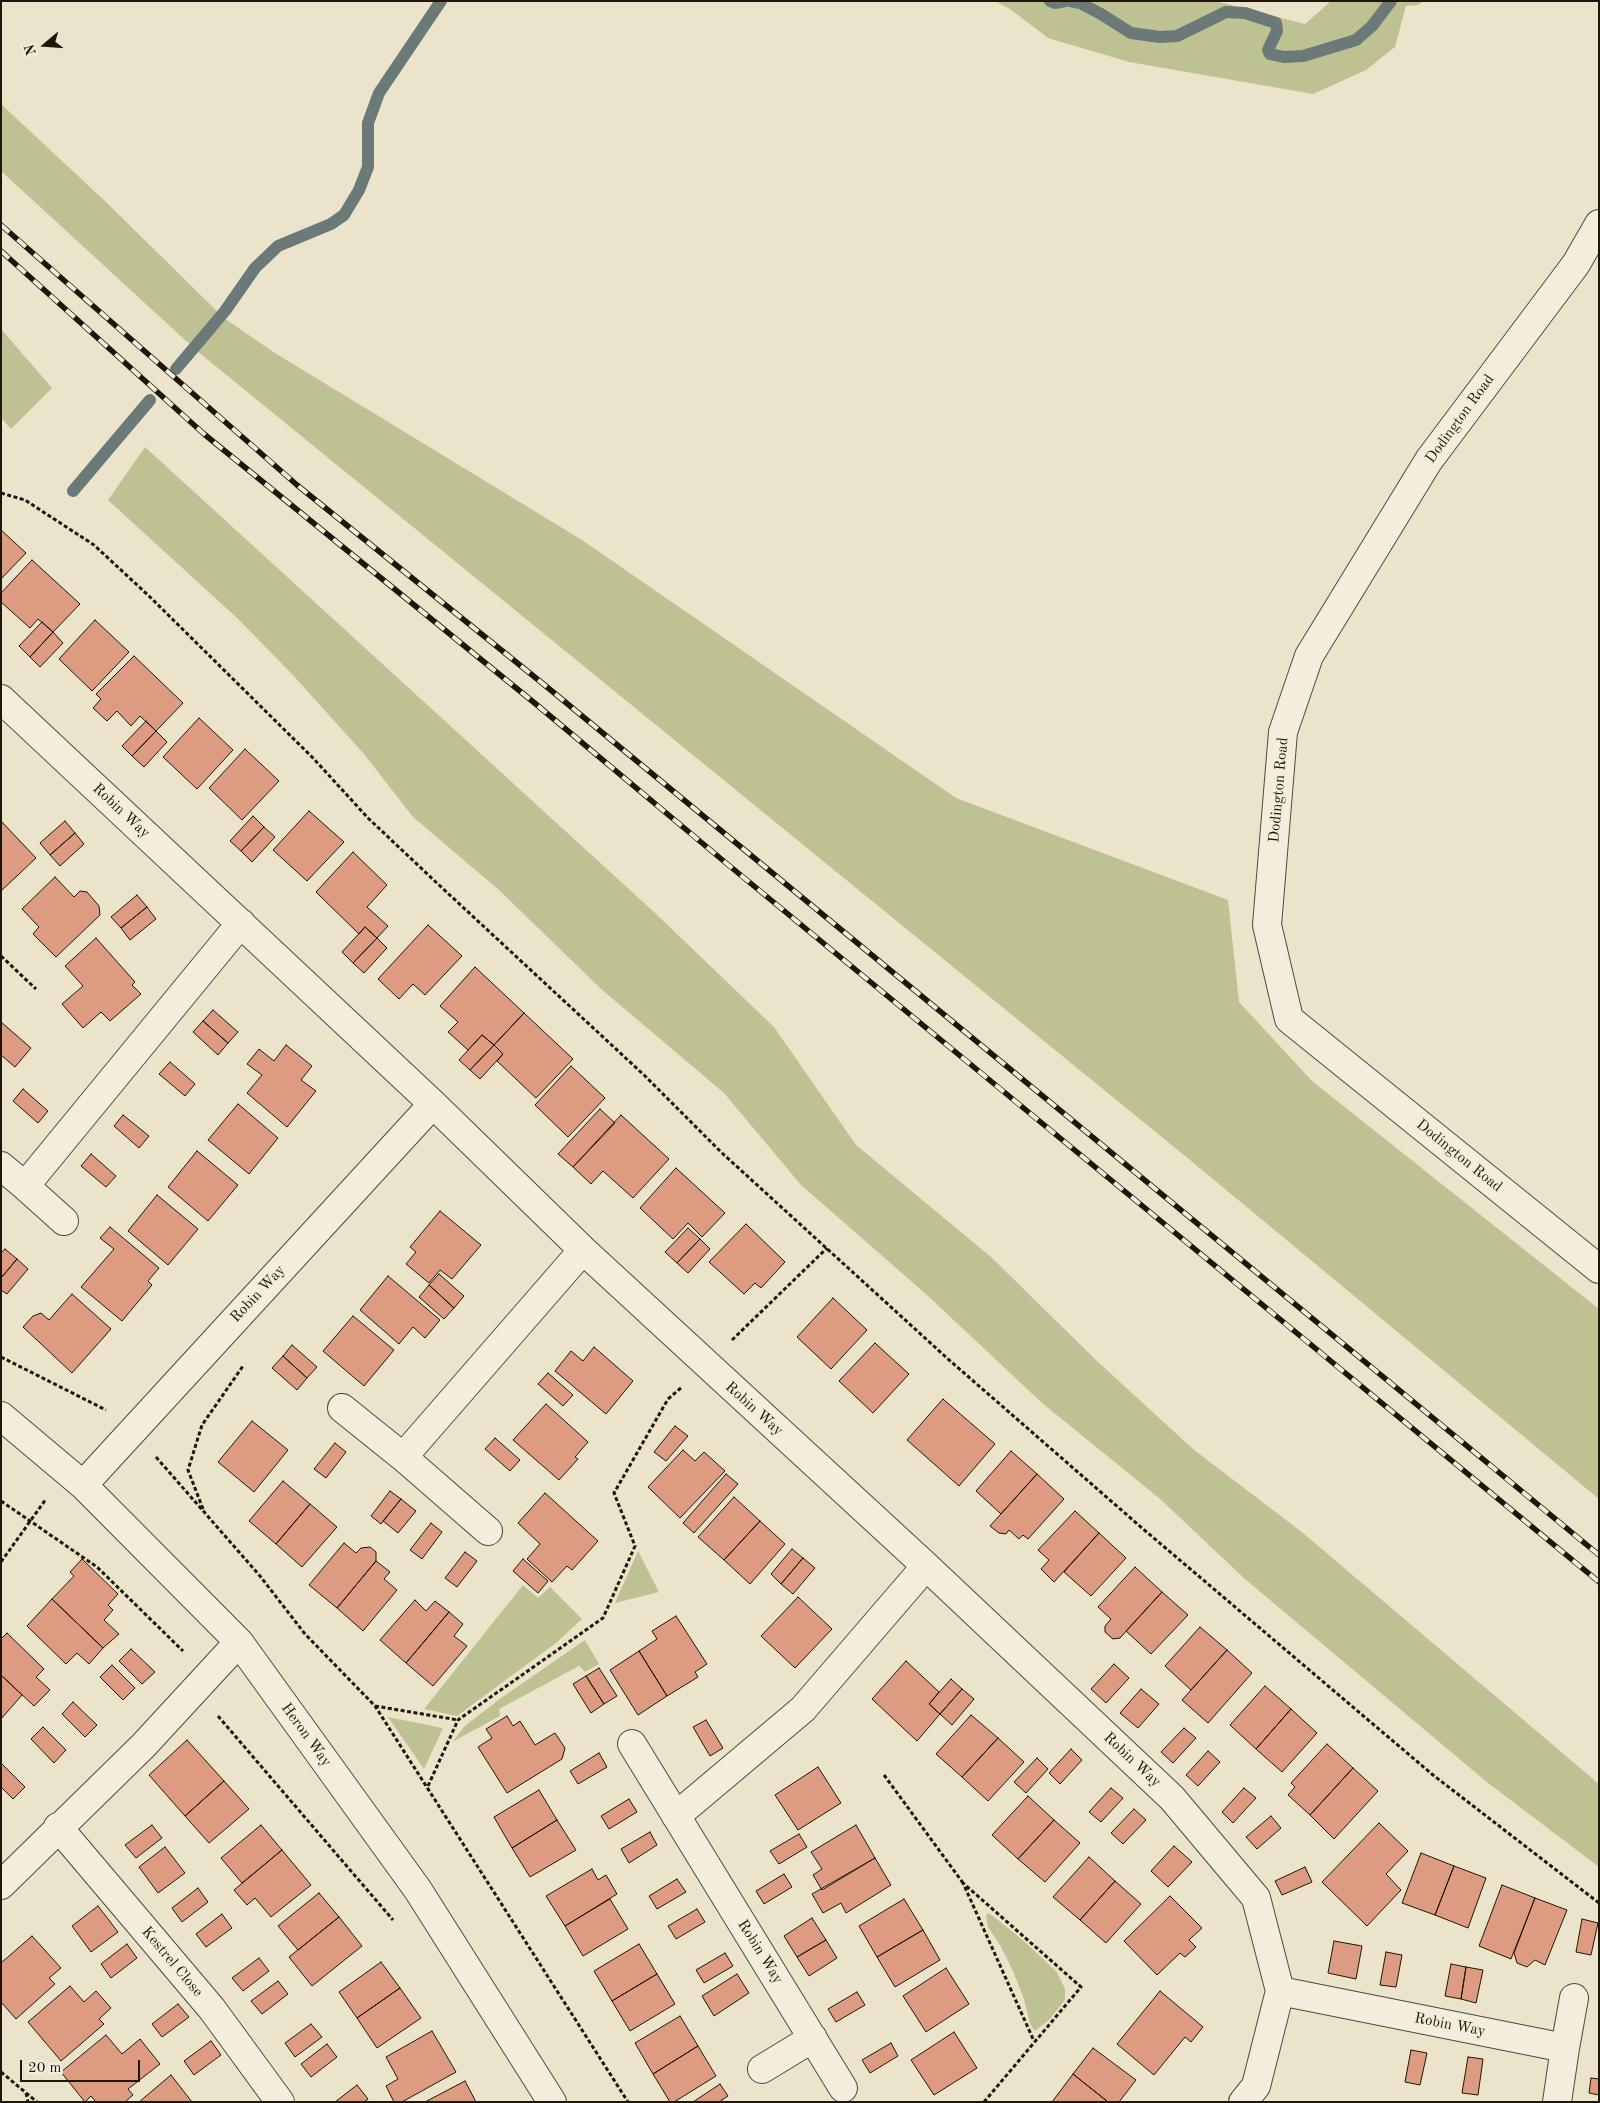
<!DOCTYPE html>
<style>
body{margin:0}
#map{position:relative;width:1600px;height:2103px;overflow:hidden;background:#ebe4cb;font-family:"Old Standard TT",serif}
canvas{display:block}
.frame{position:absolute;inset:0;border:2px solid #1f1508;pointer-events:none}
.north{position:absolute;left:20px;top:20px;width:50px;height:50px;-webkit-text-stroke:4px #f2eddd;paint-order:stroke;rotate:252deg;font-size:14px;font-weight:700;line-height:20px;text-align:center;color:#1f1508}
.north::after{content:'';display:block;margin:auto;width:18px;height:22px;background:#1f1508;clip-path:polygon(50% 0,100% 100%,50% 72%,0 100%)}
.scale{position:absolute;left:20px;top:2060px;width:120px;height:22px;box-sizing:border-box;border:2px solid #1f1508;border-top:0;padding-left:6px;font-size:15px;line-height:18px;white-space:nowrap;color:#1f1508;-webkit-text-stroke:4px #f2eddd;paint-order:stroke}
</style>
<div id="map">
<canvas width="1600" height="2103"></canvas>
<div class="frame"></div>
<div class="north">N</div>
<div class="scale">20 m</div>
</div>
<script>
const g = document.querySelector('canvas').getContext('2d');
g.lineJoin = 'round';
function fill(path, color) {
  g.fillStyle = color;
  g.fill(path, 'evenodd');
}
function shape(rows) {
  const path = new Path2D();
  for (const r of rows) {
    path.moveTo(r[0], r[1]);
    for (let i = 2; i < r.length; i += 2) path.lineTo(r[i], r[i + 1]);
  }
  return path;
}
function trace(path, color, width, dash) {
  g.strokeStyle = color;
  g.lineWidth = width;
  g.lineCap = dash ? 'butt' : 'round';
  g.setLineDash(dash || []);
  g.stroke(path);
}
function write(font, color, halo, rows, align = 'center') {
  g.font = font + ' "Old Standard TT",serif';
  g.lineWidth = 4;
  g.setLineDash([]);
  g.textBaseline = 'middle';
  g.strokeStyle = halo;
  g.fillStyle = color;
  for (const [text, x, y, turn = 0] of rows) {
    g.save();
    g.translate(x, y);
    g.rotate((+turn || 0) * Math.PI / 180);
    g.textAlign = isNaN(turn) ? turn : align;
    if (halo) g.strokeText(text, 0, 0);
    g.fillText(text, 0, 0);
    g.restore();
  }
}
fill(shape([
 [995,1,1215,1,1305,24,1331,1,1424,1,1418,5,1406,6,1395,47,1366,70,1313,94,1129,62,1048,38,1010,9],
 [1,104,107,203,224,318,275,353,582,540,956,798,1228,900,1239,1002,1312,1081,1599,1309,1599,1499,1190,1160,197,351,1,171],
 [1,329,52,388,11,429,1,418],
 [145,447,654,912,774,1027,856,1145,991,1257,1097,1361,1193,1449,1303,1533,1599,1784,1599,1867,1488,1783,1245,1579,1159,1498,1042,1403,927,1295,801,1185,724,1093,600,988,499,890,413,817,364,754,291,673,237,618,108,500],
 [638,1551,659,1592,615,1603],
 [523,1585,538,1598,550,1587,582,1619,556,1643,457,1716,424,1709],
 [585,1640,599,1664,585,1672,579,1666,499,1709,500,1716,452,1742,466,1725,501,1698],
 [388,1717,443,1728,424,1769],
 [987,1913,993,1916,1024,1941,1057,1972,1065,1989,1065,2000,1049,2020,1035,2031,1030,2024,1024,1999,1012,1969,1000,1945,988,1927,986,1916]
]), '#bec292');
trace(shape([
 [1050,1,1055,3,1065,1],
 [1070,1,1080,3,1101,14,1131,33,1160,37,1177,36,1226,12,1245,13,1276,23,1277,31,1268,50,1270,54,1284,57,1303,56,1356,40,1372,26,1391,1],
 [176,369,225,311,255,268,278,246,331,224,344,215,359,190,368,167,368,123,379,93,441,1],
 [73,491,150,400]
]), '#6b7978', 12);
const building = shape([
 [1,530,26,553,1,579,1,530],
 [32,560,80,604,53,632,38,619,30,628,1,602,1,593,32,560],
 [95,620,129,652,92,691,59,659,95,620],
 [42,622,53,632,30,657,19,646,42,622],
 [53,632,63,643,40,667,30,657,53,632],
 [134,656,183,703,156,731,140,716,131,726,117,711,107,721,93,708,101,699,96,694,134,656],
 [199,718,233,750,197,789,163,757,199,718],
 [146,721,156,731,132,756,122,746,146,721],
 [156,731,167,742,144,767,132,756,156,731],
 [245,749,279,781,242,820,209,788,245,749],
 [309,811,344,842,307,881,273,850,309,811],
 [253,816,264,827,241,851,230,841,253,816],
 [1,821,36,858,1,891,1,821],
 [65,821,75,833,50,855,40,843,65,821],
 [264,827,275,837,252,862,241,851,264,827],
 [75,833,84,844,60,866,50,855,75,833],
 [353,852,387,885,367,907,388,926,377,938,365,927,359,934,316,892,353,852],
 [55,877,74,897,80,891,87,892,99,906,100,915,56,957,33,934,39,927,22,909,55,877],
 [137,895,147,907,121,928,111,917,137,895],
 [147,907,156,919,130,940,121,928,147,907],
 [428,925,462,956,425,995,413,984,399,999,378,979,428,925],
 [365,927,377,938,353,963,342,952,365,927],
 [96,938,135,982,132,985,141,994,110,1021,101,1012,83,1028,62,1004,83,986,65,966,96,938],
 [377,938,387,948,364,973,353,963,377,938],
 [475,967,524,1013,494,1045,482,1035,468,1050,448,1032,458,1022,440,1006,475,967],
 [213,1010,238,1032,228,1043,203,1021,213,1010],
 [524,1013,573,1059,536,1098,497,1061,503,1054,494,1045,524,1013],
 [203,1021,228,1043,218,1055,193,1032,203,1021],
 [1,1022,31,1048,15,1067,1,1055,1,1022],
 [482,1035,494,1045,470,1070,459,1060,482,1035],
 [286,1045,312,1066,301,1080,316,1091,287,1127,247,1093,262,1075,247,1064,259,1049,274,1061,286,1045],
 [494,1045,503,1054,480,1079,470,1070,494,1045],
 [170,1062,195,1084,185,1096,159,1074,170,1062],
 [571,1066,605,1098,568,1137,535,1105,571,1066],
 [23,1089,48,1111,38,1123,13,1101,23,1089],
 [238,1104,278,1138,249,1174,208,1140,238,1104],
 [600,1109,615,1123,573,1167,558,1154,600,1109],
 [123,1115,149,1136,139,1148,114,1126,123,1115],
 [621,1115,669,1159,633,1198,603,1171,591,1184,573,1167,621,1115],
 [197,1151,238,1185,208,1221,168,1187,197,1151],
 [91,1154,116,1176,106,1187,81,1166,91,1154],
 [676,1168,725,1213,702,1237,688,1223,673,1239,640,1208,676,1168],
 [157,1195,198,1229,168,1265,128,1231,157,1195],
 [440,1211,481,1245,452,1279,440,1270,429,1283,406,1264,416,1252,410,1247,440,1211],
 [746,1224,785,1262,761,1288,755,1283,744,1294,709,1262,746,1224],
 [110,1227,159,1268,148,1281,152,1285,122,1321,81,1287,114,1249,100,1238,110,1227],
 [688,1228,700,1239,677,1263,665,1252,688,1228],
 [700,1239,710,1249,688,1273,677,1263,700,1239],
 [5,1249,17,1259,1,1278,1,1253,5,1249],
 [17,1259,28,1269,7,1294,1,1290,1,1278,17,1259],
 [439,1274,464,1296,454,1308,429,1285,439,1274],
 [388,1276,440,1320,425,1338,413,1327,399,1344,360,1310,388,1276],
 [429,1285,454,1308,444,1319,419,1297,429,1285],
 [72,1294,111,1329,72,1373,23,1327,33,1316,41,1313,49,1320,72,1294],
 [833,1298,867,1330,831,1369,797,1337,833,1298],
 [353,1316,394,1350,364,1386,323,1351,353,1316],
 [875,1343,909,1374,873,1413,839,1381,875,1343],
 [292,1345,317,1367,307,1378,283,1356,292,1345],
 [594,1347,633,1381,606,1414,555,1371,571,1351,583,1361,594,1347],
 [283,1356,307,1378,297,1390,272,1368,283,1356],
 [548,1373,573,1395,563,1406,538,1384,548,1373],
 [943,1399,995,1444,959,1486,907,1440,943,1399],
 [546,1404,588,1442,575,1457,578,1459,559,1480,513,1440,546,1404],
 [252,1421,288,1450,254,1492,218,1462,252,1421],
 [675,1426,688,1436,666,1461,654,1452,675,1426],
 [495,1438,520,1460,510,1471,485,1449,495,1438],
 [335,1443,346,1452,326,1478,314,1469,335,1443],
 [683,1450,695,1461,704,1452,725,1471,680,1518,648,1487,683,1450],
 [1011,1451,1037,1474,1001,1514,976,1491,1011,1451],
 [726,1474,738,1484,694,1533,683,1523,726,1474],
 [1037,1474,1064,1499,1028,1539,1023,1535,1019,1539,1009,1530,1006,1534,999,1533,990,1526,1037,1474],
 [283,1481,310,1504,276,1544,249,1521,283,1481],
 [390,1491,401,1499,381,1524,371,1516,390,1491],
 [545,1493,598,1541,572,1570,567,1566,552,1582,527,1559,540,1544,518,1523,545,1493],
 [734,1497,760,1521,724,1560,698,1537,734,1497],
 [401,1499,416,1511,398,1533,383,1521,401,1499],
 [310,1504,337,1527,302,1567,276,1544,310,1504],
 [1075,1511,1099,1533,1054,1582,1041,1569,1049,1560,1038,1550,1075,1511],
 [760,1521,785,1544,750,1584,724,1560,760,1521],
 [431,1523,442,1532,422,1559,410,1550,431,1523],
 [1099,1533,1126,1558,1091,1596,1064,1572,1099,1533],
 [344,1543,356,1553,361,1548,370,1547,376,1552,376,1561,337,1608,309,1585,344,1543],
 [792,1549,803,1558,781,1584,771,1574,792,1549],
 [465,1552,477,1561,457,1587,445,1578,465,1552],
 [803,1558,815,1568,793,1594,781,1584,803,1558],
 [82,1559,118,1594,108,1605,113,1610,104,1620,119,1634,103,1648,52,1599,74,1576,70,1572,82,1559],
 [523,1559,548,1581,538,1593,513,1571,523,1559],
 [376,1561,390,1572,384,1579,397,1590,363,1631,337,1608,376,1561],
 [1135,1567,1162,1592,1120,1638,1113,1639,1105,1632,1105,1626,1111,1619,1098,1607,1135,1567],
 [1162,1592,1188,1615,1151,1654,1126,1631,1162,1592],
 [798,1597,832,1629,795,1668,761,1636,798,1597],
 [52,1599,103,1648,89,1664,77,1653,66,1664,27,1626,52,1599],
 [415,1600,426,1611,435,1601,449,1612,406,1663,380,1640,415,1600],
 [449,1612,463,1624,454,1636,467,1646,433,1686,406,1663,449,1612],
 [676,1616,707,1664,695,1672,698,1677,667,1696,639,1651,657,1639,652,1631,676,1616],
 [1200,1627,1227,1650,1191,1690,1165,1666,1200,1627],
 [7,1633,44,1669,36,1677,50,1690,34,1706,1,1675,1,1639,7,1633],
 [131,1649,155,1672,142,1684,119,1661,131,1649],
 [1227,1650,1252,1673,1208,1723,1182,1700,1227,1650],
 [639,1651,667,1696,638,1715,610,1670,639,1651],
 [906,1661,939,1692,929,1704,940,1714,917,1741,872,1699,906,1661],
 [1114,1664,1129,1678,1106,1703,1091,1689,1114,1664],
 [112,1665,135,1688,123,1700,100,1677,112,1665],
 [599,1668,617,1696,604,1704,586,1676,599,1668],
 [1,1675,22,1695,1,1719,1,1675],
 [586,1676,604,1704,591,1713,573,1684,586,1676],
 [951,1679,962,1689,940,1714,929,1704,951,1679],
 [1265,1686,1291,1709,1256,1749,1230,1725,1265,1686],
 [962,1689,974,1699,952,1725,940,1714,962,1689],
 [1141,1689,1159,1704,1138,1728,1120,1713,1141,1689],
 [73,1702,97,1725,85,1737,62,1714,73,1702],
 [1291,1709,1317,1733,1282,1772,1256,1749,1291,1709],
 [971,1715,998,1738,962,1777,936,1754,971,1715],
 [507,1716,513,1726,520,1721,535,1745,555,1733,565,1748,562,1759,507,1793,478,1747,492,1738,486,1729,507,1716],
 [706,1720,723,1748,710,1756,693,1727,706,1720],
 [43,1727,66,1750,54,1763,31,1739,43,1727],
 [1184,1728,1196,1738,1173,1763,1161,1752,1184,1728],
 [998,1738,1024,1762,988,1801,962,1777,998,1738],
 [187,1740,224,1781,185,1816,149,1775,187,1740],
 [1327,1744,1353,1768,1310,1815,1288,1795,1295,1787,1291,1783,1327,1744],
 [1071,1749,1082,1760,1060,1784,1049,1773,1071,1749],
 [1208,1751,1220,1762,1198,1786,1186,1775,1208,1751],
 [599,1753,607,1767,578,1784,570,1771,599,1753],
 [1037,1758,1048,1769,1026,1793,1014,1782,1037,1758],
 [1,1763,25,1787,13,1799,1,1787,1,1763],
 [818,1767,841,1803,798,1830,775,1795,818,1767],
 [1353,1768,1378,1791,1334,1839,1310,1815,1353,1768],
 [224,1781,249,1809,209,1843,185,1816,224,1781],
 [1111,1788,1123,1798,1101,1822,1089,1812,1111,1788],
 [1244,1788,1256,1798,1233,1823,1222,1812,1244,1788],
 [539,1790,557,1820,512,1848,494,1817,539,1790],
 [1028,1796,1054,1820,1018,1859,992,1835,1028,1796],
 [629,1799,637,1812,609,1829,601,1816,629,1799],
 [1134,1809,1146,1820,1123,1844,1111,1833,1134,1809],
 [1271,1816,1281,1828,1257,1849,1246,1837,1271,1816],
 [557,1820,576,1850,530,1877,512,1848,557,1820],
 [1054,1820,1080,1843,1045,1882,1018,1859,1054,1820],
 [1379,1823,1408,1851,1386,1874,1401,1890,1367,1926,1322,1882,1379,1823],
 [152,1825,162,1838,136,1858,125,1845,152,1825],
 [261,1825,282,1850,242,1883,221,1858,261,1825],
 [856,1825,875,1858,822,1890,813,1875,822,1869,811,1852,856,1825],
 [650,1832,657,1845,629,1863,621,1849,650,1832],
 [799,1834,807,1847,779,1864,770,1851,799,1834],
 [1174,1846,1192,1862,1168,1887,1151,1871,1174,1846],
 [165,1847,185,1873,158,1893,139,1867,165,1847],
 [282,1850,311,1885,271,1917,255,1898,247,1905,234,1890,282,1850],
 [1421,1853,1454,1866,1435,1915,1402,1903,1421,1853],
 [1089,1857,1115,1881,1080,1920,1053,1897,1089,1857],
 [875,1858,891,1885,846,1913,841,1903,823,1913,812,1894,875,1858],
 [1454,1866,1486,1878,1468,1928,1435,1915,1454,1866],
 [1305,1867,1312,1882,1282,1895,1275,1881,1305,1867],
 [592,1869,598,1880,606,1875,617,1894,565,1926,546,1896,592,1869],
 [784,1874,792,1887,764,1904,756,1891,784,1874],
 [677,1879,686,1892,657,1909,649,1896,677,1879],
 [1115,1881,1141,1904,1106,1943,1080,1920,1115,1881],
 [1502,1885,1535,1898,1511,1959,1479,1946,1502,1885],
 [198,1888,208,1902,182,1922,172,1908,198,1888],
 [319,1893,339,1917,298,1950,278,1926,319,1893],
 [1170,1896,1202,1928,1189,1940,1196,1947,1185,1957,1180,1953,1157,1975,1124,1941,1170,1896],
 [1535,1898,1567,1910,1545,1965,1535,1960,1527,1967,1517,1963,1514,1953,1535,1898],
 [610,1899,628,1929,583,1956,565,1926,610,1899],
 [904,1899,923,1930,877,1957,859,1926,904,1899],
 [98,1906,118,1932,91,1952,72,1926,98,1906],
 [697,1909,705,1922,676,1939,668,1926,697,1909],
 [222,1914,232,1928,206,1947,196,1934,222,1914],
 [339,1917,362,1946,312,1986,289,1957,339,1917],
 [812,1918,826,1940,797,1957,784,1936,812,1918],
 [1582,1919,1598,1923,1591,1955,1576,1952,1582,1919],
 [923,1930,940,1960,895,1987,877,1957,923,1930],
 [32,1936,61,1968,49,1978,55,1984,16,2019,1,2002,1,1963,32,1936],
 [826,1940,837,1958,809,1976,797,1957,826,1940],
 [1334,1941,1362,1946,1356,1979,1328,1973,1334,1941],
 [127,1944,137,1958,111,1978,101,1964,127,1944],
 [639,1944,657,1974,612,2001,594,1971,639,1944],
 [1386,1952,1402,1955,1396,1987,1380,1985,1386,1952],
 [725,1953,733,1966,704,1983,696,1970,725,1953],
 [259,1958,269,1971,243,1991,232,1978,259,1958],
 [381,1962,400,1988,357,2018,339,1992,381,1962],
 [1451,1964,1466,1967,1461,1999,1445,1996,1451,1964],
 [1466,1967,1483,1970,1476,2003,1461,1999,1466,1967],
 [946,1968,969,2004,926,2032,903,1996,946,1968],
 [657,1974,675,2004,630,2031,612,2001,657,1974],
 [737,1974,749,1993,714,2016,702,1996,737,1974],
 [278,1981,288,1994,262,2014,251,2001,278,1981],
 [70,1986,84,2002,96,1991,111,2008,99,2019,104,2024,61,2061,28,2022,70,1986],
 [400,1988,421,2018,377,2048,357,2018,400,1988],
 [1160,1991,1203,2027,1191,2042,1185,2037,1154,2075,1117,2044,1160,1991],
 [857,1992,865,2005,836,2022,828,2009,857,1992],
 [178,2004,189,2017,162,2037,152,2024,178,2004],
 [680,2016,698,2046,653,2074,635,2043,680,2016],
 [311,2024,322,2037,295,2057,285,2043,311,2024],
 [432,2031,456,2072,402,2102,394,2102,386,2086,398,2079,386,2057,432,2031],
 [954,2032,977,2068,934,2095,911,2060,954,2032],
 [106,2035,122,2054,140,2039,160,2064,128,2089,133,2095,125,2102,96,2102,91,2096,85,2102,61,2072,106,2035],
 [211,2041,221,2055,194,2075,184,2061,211,2041],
 [891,2043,898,2056,870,2073,862,2060,891,2043],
 [327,2044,337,2057,311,2077,301,2064,327,2044],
 [698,2046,716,2076,674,2102,670,2102,653,2074,698,2046],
 [1093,2048,1136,2080,1119,2102,1108,2102,1073,2074,1093,2048],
 [1411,2050,1427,2053,1420,2085,1405,2082,1411,2050],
 [1468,2057,1483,2059,1478,2095,1462,2093,1468,2057],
 [1073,2074,1108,2102,1052,2102,1073,2074],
 [171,2075,192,2102,139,2102,171,2075],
 [1591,2078,1599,2079,1599,2095,1589,2093,1591,2078],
 [465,2081,476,2102,425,2102,465,2081],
 [720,2084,728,2096,719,2102,693,2102,720,2084],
 [357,2085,368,2099,364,2102,335,2102,357,2085]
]);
fill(building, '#dd9c82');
trace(building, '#1f1508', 1);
const minor = shape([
 [1599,224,1576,264,1429,460,1309,656,1283,732,1267,925,1289,1019,1599,1269],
 [1,699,433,1104,583,1250,926,1566,1172,1798,1256,1898,1280,1991,1256,2086,1243,2102],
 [1,1166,25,1186,241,923],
 [25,1186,64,1221],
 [342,1408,403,1457,488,1531],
 [1,1416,83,1485,239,1642,418,1890,552,2102],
 [403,1457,583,1250],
 [83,1485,433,1104],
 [632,1744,843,2088],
 [676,1816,803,1709,926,1566],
 [58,1827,212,2009,280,2102],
 [1,1885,143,1746,239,1642],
 [1280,1991,1565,2048,1557,2102],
 [1565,2048,1574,1998],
 [762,2069,813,2038]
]);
trace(minor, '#524939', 30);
trace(shape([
 [1,493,25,500,94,545,149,596,313,758,368,818,439,885,644,1075,722,1153,948,1359,1142,1528,1433,1775,1599,1903],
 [1,956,36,989],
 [732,1340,827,1248],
 [1,1357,106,1410],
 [156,1457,260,1576,305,1634,375,1706,628,2102],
 [1,1501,97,1567,183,1651],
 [203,1509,188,1470,202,1425,243,1366],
 [1,1562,46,1499],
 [375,1706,458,1720],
 [218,1716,393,1920],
 [884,1775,963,1883],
 [428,1786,458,1720,603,1618,635,1546,614,1493,668,1399,682,1387],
 [1,2072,37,2102],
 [26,2093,28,2102],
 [984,2102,1081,1987,963,1883,1034,2041]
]), '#1f1508', 3, [4, 2.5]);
trace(minor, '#f2eddd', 28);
const rail = shape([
 [1,225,297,485,547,687,1599,1555],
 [1,251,204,434,537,705,726,863,1599,1582]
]);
trace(rail, '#1f1508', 5.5);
trace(rail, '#f2eddd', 4, [11]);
write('15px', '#1f1508', '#f2eddd', [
 ["Dodington Road",1460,419,-54],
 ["Dodington Road",1279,790,-85],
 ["Robin Way",121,811,43],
 ["Dodington Road",1459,1156,39],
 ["Robin Way",258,1294,-47],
 ["Robin Way",754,1409,42],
 ["Heron Way",306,1735,54],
 ["Robin Way",1132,1760,43],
 ["Robin Way",760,1952,58],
 ["Kestrel Close",172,1962,50],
 ["Robin Way",1450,2025,11]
]);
</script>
